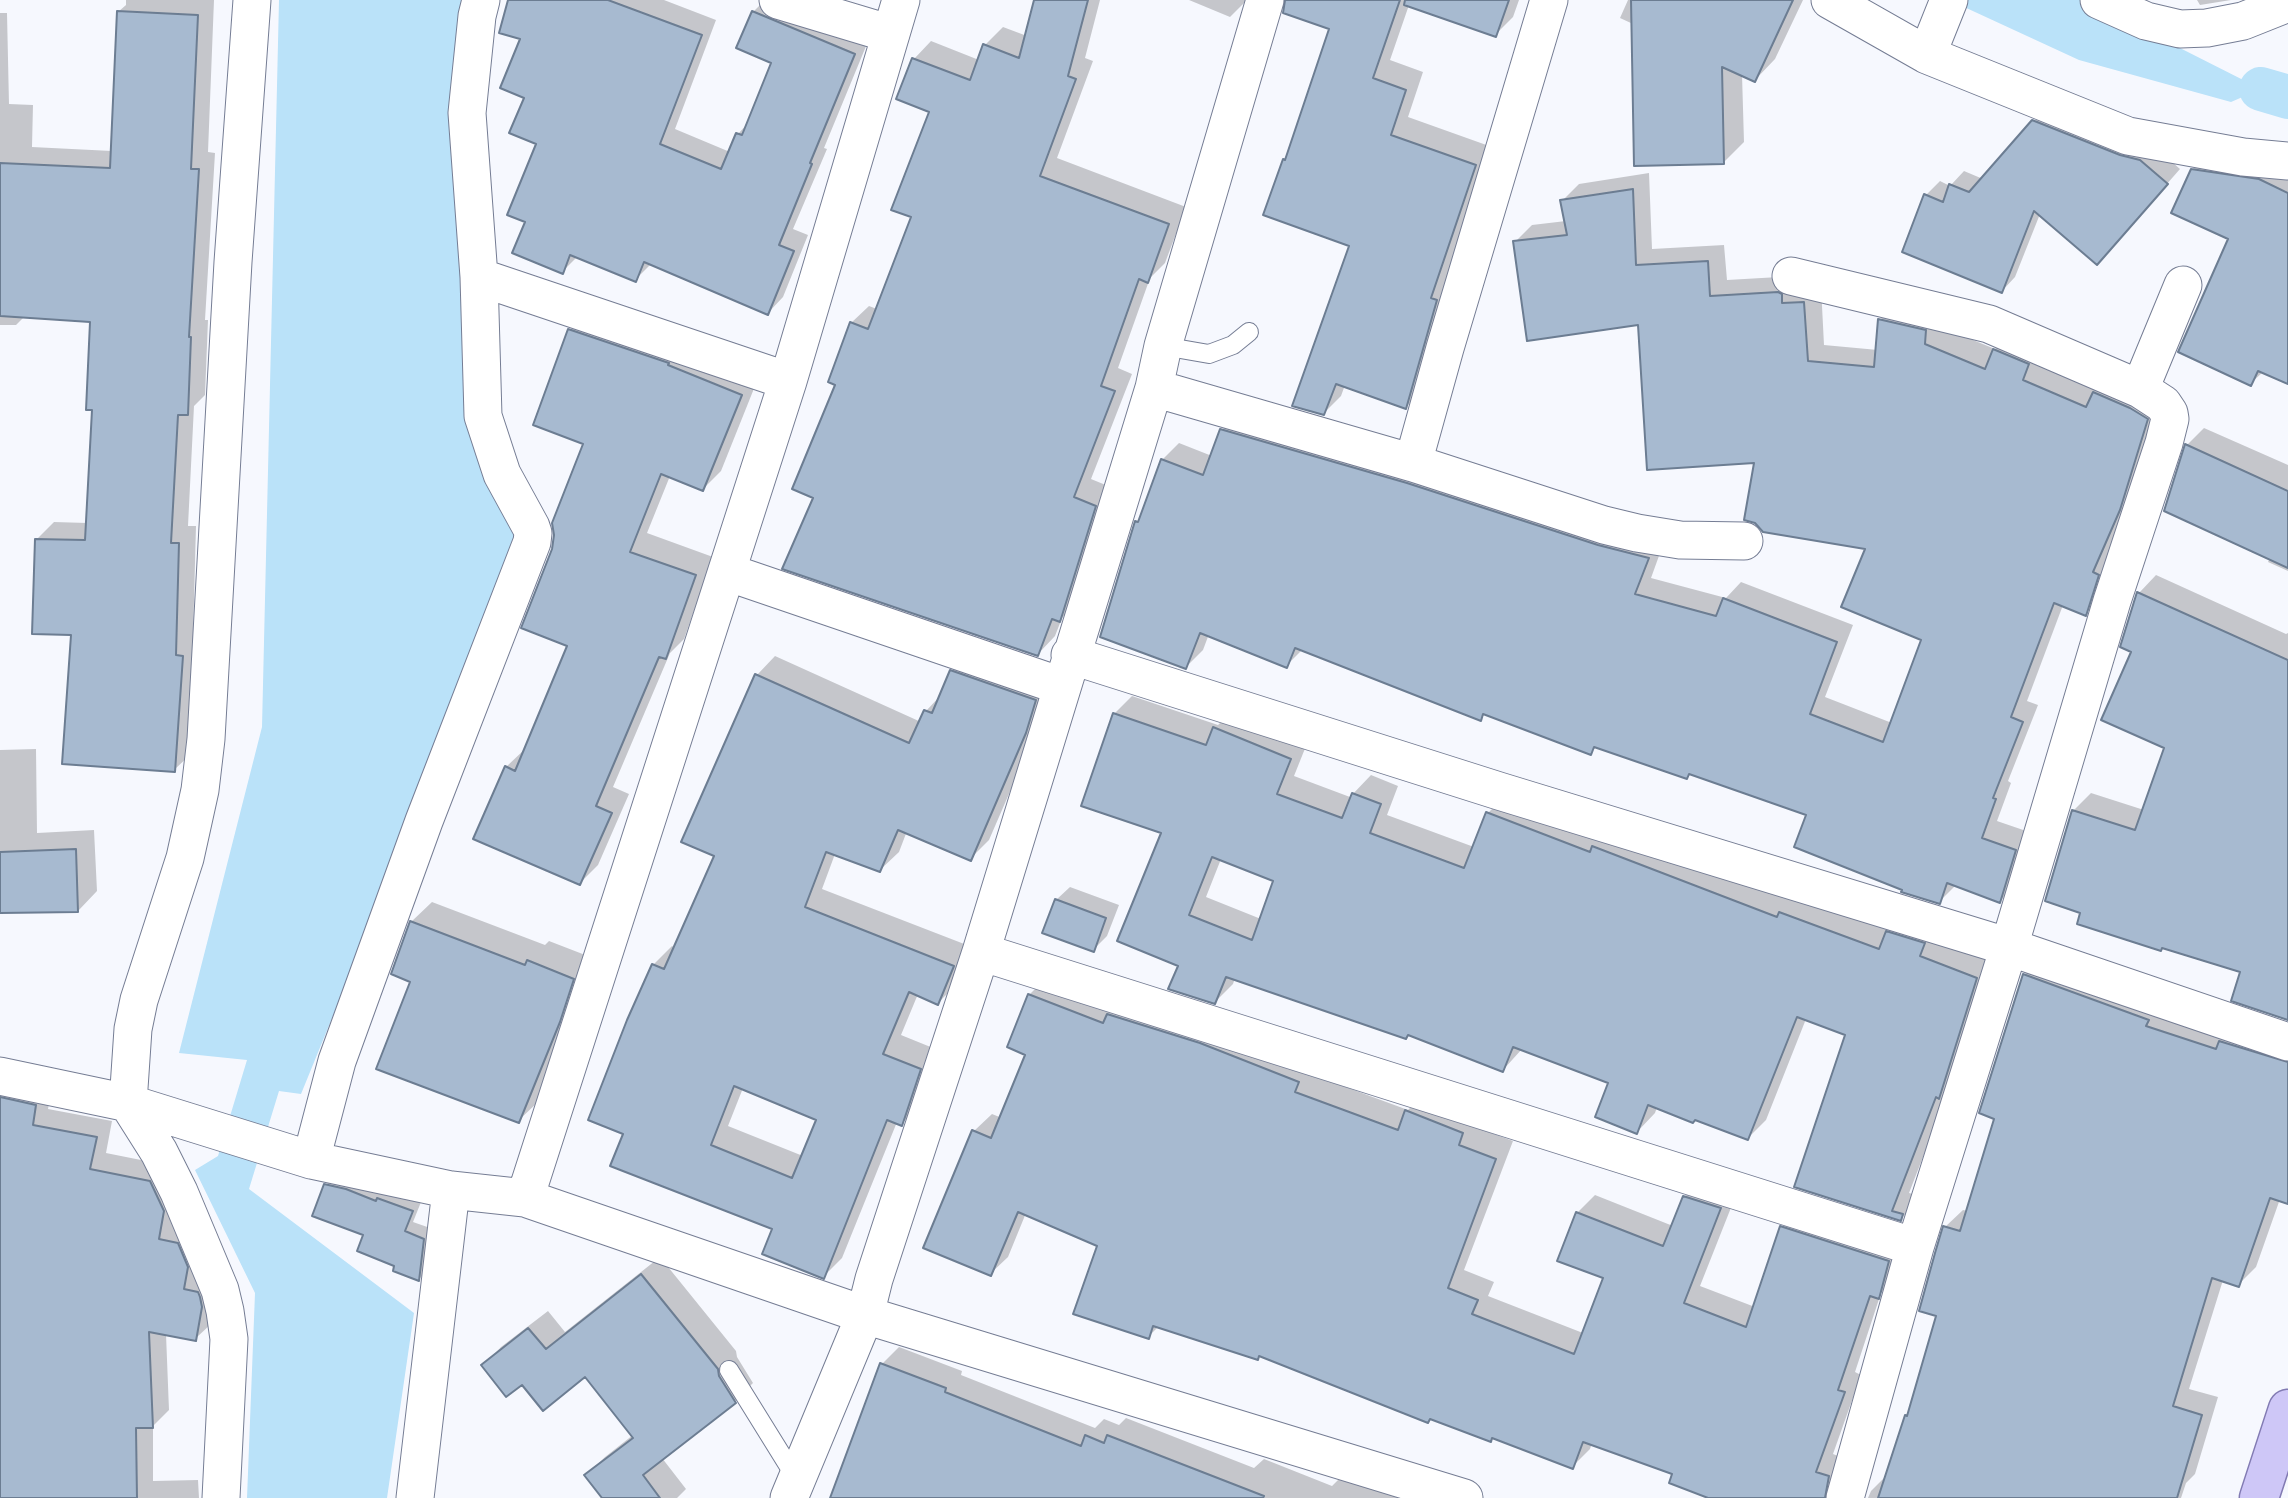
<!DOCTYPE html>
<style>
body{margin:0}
canvas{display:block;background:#f6f8fe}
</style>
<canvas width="2288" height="1498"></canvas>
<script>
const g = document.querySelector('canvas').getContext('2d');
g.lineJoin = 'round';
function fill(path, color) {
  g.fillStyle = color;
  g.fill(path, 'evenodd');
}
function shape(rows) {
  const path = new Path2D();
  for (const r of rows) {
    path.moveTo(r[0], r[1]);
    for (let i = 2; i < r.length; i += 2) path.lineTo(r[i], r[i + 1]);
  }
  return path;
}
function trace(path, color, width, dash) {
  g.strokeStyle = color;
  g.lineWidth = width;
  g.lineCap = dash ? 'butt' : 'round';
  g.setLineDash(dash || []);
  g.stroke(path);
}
fill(shape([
 [279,0,468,0,480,437,529,536,301,1094,279,1091,249,1189,414,1313,387,1498,247,1498,255,1293,195,1170,218,1156,247,1060,179,1053,262,727],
 [1949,0,2085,0,2261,89,2231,102,2079,60]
]), '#bae2f9');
fill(shape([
 [126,0,214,0,208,152,215,153,205,320,208,320,205,395,194,406,188,526,196,526,193,638,200,639,192,753,174,770,73,634,36,540,54,522,88,523,94,408,92,320,25,316,16,325,0,325,0,13,7,13,9,104,33,105,32,147,112,151,118,12,126,5],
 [510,0,664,0,716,20,675,129,730,152,738,134,748,123,773,62,753,12,765,0,869,39,824,148,827,149,793,229,808,235,783,297,768,313,651,264,635,280,578,256,562,272,527,221,539,143,527,97,522,38],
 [1036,0,1100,0,1085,58,1093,61,1057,158,1186,207,1165,263,1150,278,1118,368,1132,374,1091,479,1113,488,1077,602,1062,618,1055,636,1038,654,815,497,851,323,869,306,877,309,913,216,932,111,914,59,931,41,979,60,985,45,1003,27,1027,36],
 [1189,0,1247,0,1230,17],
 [1326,0,1519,0,1513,17,1495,35,1409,5,1390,60,1423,72,1408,117,1492,147,1424,389,1406,407,1345,385,1341,396,1324,413,1351,245,1284,160,1288,156,1331,28],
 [1628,0,1803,0,1775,59,1755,80,1742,74,1744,142,1723,163,1633,24,1620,18],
 [2197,0,2231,0,2200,5],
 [2048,107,2154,146,2180,169,2110,249,2040,214,2015,277,2002,291,1926,195,1940,181,1950,186,1964,171,1983,179],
 [2210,152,2288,168,2288,382,2263,372,2251,383,2231,238,2192,170],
 [1649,173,1652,249,1724,245,1727,280,1796,276,1821,286,1824,345,1878,350,1880,320,1897,303,1941,327,1995,349,2011,333,2164,402,2102,598,2085,614,2063,605,2027,701,2038,705,2008,781,2011,783,1997,821,2032,833,2017,884,2000,901,1957,884,1939,902,1808,814,1691,772,1597,746,1590,753,1486,713,1480,719,1303,649,1287,665,1209,634,1203,650,1186,667,1137,522,1141,518,1162,460,1179,443,1212,456,1222,430,1238,413,1664,542,1651,578,1726,598,1741,582,1853,625,1825,697,1892,723,1923,640,1868,548,1756,461,1640,323,1515,242,1532,225,1566,221,1562,201,1579,184],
 [588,312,759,376,721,471,703,489,670,476,647,533,713,557,684,639,670,653,613,787,629,794,598,865,580,883,506,767,525,749,570,645,553,550,585,443,570,330],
 [2204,428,2288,465,2288,571,2268,562,2270,558,2187,445],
 [2156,575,2286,634,2288,633,2288,1018,2243,971,2083,912,2073,811,2091,793,2144,810,2166,747,2134,651,2139,593],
 [970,653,1054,681,1044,713,989,840,970,859,907,831,899,852,880,870,835,854,822,889,972,947,957,984,938,1003,918,994,901,1035,938,1050,920,1106,901,1124,897,1122,842,1258,823,1277,774,1228,625,1133,653,965,672,946,675,948,716,855,757,675,775,656,921,722,926,711,941,695,952,671],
 [743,1088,818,1119,803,1156,728,1126],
 [1132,696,1218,725,1233,710,1308,741,1294,776,1350,797,1371,775,1398,786,1387,815,1474,847,1488,813,1506,795,1994,960,1951,1085,1909,1193,1920,1196,1919,1200,1901,1219,1796,1186,1848,1034,1806,1019,1766,1120,1748,1138,1696,1118,1657,1107,1655,1113,1637,1132,1610,1082,1522,1049,1503,1070,1410,1034,1406,1037,1235,978,1233,984,1215,1002,1180,965,1163,832,1114,714],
 [1221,859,1276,880,1261,919,1206,897],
 [36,749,37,833,94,830,97,891,78,911,0,911,0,750],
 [1070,887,1119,905,1107,936,1093,950,1056,900],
 [432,902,545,945,549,941,593,958,539,1101,518,1121,412,981,411,922],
 [2042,957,2288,1041,2288,1202,2280,1199,2256,1267,2238,1285,2223,1280,2189,1389,2218,1397,2195,1474,2186,1483,2181,1498,1868,1498,1871,1491,1888,1474,1907,1416,1909,1414,1938,1315,1945,1227,1963,1210,1968,1211,1996,1118,2024,975],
 [1047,977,1408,1110,1424,1093,1475,1127,1513,1141,1464,1270,1494,1282,1488,1296,1583,1333,1605,1277,1577,1213,1595,1195,1673,1226,1684,1197,1702,1179,1738,1190,1700,1286,1755,1307,1782,1227,1799,1210,1906,1243,1896,1279,1881,1293,1855,1372,1861,1375,1833,1454,1846,1459,1852,1498,1713,1498,1674,1473,1592,1443,1590,1449,1572,1467,1494,1437,1490,1440,1261,1354,1159,1326,1148,1337,1099,1245,1026,1213,1008,1257,990,1274,974,1131,992,1114,1002,1118,1027,1054,1029,995],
 [0,1074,52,1089,48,1109,112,1121,106,1153,166,1165,194,1227,212,1323,195,1339,166,1334,169,1410,153,1426,153,1481,198,1480,199,1498,0,1498],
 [335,1176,421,1202,413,1222,433,1229,428,1270,419,1279,397,1265,365,1234,326,1185],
 [660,1257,736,1351,737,1357,753,1383,735,1401,662,1458,686,1489,677,1498,604,1498,586,1476,605,1457,633,1435,585,1375,522,1382,483,1366,501,1347,548,1311,565,1332],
 [899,1347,962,1371,961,1375,1095,1428,1104,1419,1119,1425,1126,1418,1254,1468,1264,1459,1332,1486,1344,1474,1399,1498,830,1498,882,1364]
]), '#0003');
trace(shape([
 [2261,89,2288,97]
]), '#bae2f9', 44);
const building = shape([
 [508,0,608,0,702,35,660,144,721,169,736,133,742,135,771,63,736,48,752,11,855,54,810,163,812,164,779,245,794,251,768,315,644,262,636,282,570,255,563,274,512,253,525,222,507,215,536,144,509,133,524,98,500,88,520,39,499,33,508,0],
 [1034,0,1088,0,1068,76,1076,79,1040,176,1169,224,1148,283,1139,279,1101,386,1115,391,1074,497,1096,506,1060,622,1052,619,1038,656,782,569,813,498,792,489,835,385,828,382,850,322,868,329,911,217,891,210,929,112,896,99,912,58,970,80,983,44,1019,58,1034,0],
 [1285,0,1400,0,1373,78,1406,90,1391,135,1476,165,1431,298,1437,300,1406,409,1336,384,1324,415,1292,406,1349,246,1263,215,1283,159,1285,160,1329,29,1283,13,1285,0],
 [1405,0,1509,0,1496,37,1404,5,1405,0],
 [1631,0,1793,0,1755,82,1722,67,1724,164,1634,166,1631,0],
 [117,11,198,15,191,169,199,169,189,337,191,337,188,415,178,415,171,543,179,543,176,655,183,656,175,772,62,764,71,635,32,634,35,539,85,540,92,410,86,410,90,322,0,316,0,163,110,168,117,11],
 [2032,120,2120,155,2140,160,2168,184,2097,265,2034,211,2002,293,1902,252,1924,194,1943,202,1949,184,1969,192,2032,120],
 [2191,169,2259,179,2288,193,2288,384,2258,371,2251,386,2178,352,2228,239,2171,213,2191,169],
 [1633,189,1636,265,1708,261,1710,296,1778,292,1782,294,1782,303,1804,302,1808,361,1874,367,1878,319,1926,330,1925,344,1985,369,1993,349,2029,364,2023,380,2086,407,2093,392,2130,408,2148,419,2120,510,2093,572,2099,575,2086,616,2054,603,2011,717,2023,722,1993,798,1996,799,1982,838,2016,850,2000,903,1947,883,1940,904,1901,892,1902,890,1794,847,1806,815,1689,774,1687,779,1594,747,1591,755,1483,714,1481,721,1295,648,1287,668,1200,633,1186,669,1100,637,1135,521,1138,522,1161,459,1203,475,1220,429,1407,483,1598,545,1649,558,1635,594,1716,616,1723,598,1837,642,1810,714,1883,742,1921,640,1841,607,1865,549,1763,532,1755,523,1744,520,1754,463,1647,470,1638,325,1527,341,1513,241,1567,235,1560,200,1633,189],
 [568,329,669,363,668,365,742,395,703,491,661,474,630,552,696,575,666,659,659,657,596,806,612,813,580,885,473,839,505,766,515,771,567,646,521,628,552,549,554,535,552,523,583,444,533,425,568,329],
 [2185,444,2288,491,2288,568,2164,511,2185,444],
 [2137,592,2288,660,2288,1020,2231,1001,2240,972,2162,948,2161,951,2077,924,2080,913,2045,901,2072,810,2135,830,2164,748,2101,720,2131,652,2120,647,2137,592],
 [950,670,1036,700,1026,733,971,861,898,830,880,872,826,852,805,907,954,966,938,1005,909,992,883,1054,921,1069,902,1126,887,1120,824,1279,762,1254,772,1229,610,1166,623,1134,588,1120,627,1020,652,964,664,969,714,856,681,842,755,674,909,743,924,710,932,713,950,670],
 [734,1086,816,1120,792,1178,711,1145,734,1086],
 [1113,713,1206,745,1213,727,1291,759,1277,794,1342,818,1352,793,1381,804,1370,833,1464,868,1486,812,1590,852,1592,846,1777,917,1779,912,1879,949,1886,931,1925,943,1920,956,1977,978,1939,1099,1936,1097,1892,1211,1903,1214,1901,1221,1794,1187,1845,1035,1797,1017,1748,1140,1695,1120,1693,1123,1648,1105,1637,1134,1595,1117,1608,1083,1513,1047,1503,1072,1408,1035,1406,1039,1226,977,1215,1004,1168,989,1178,966,1117,941,1161,833,1081,806,1113,713],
 [1212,857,1273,881,1252,940,1189,915,1212,857],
 [76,849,78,912,0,913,0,852,76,849],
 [1055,899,1106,918,1094,952,1042,933,1055,899],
 [410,921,525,965,527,960,574,979,560,1022,519,1123,376,1069,410,982,391,974,410,921],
 [2023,974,2149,1020,2146,1026,2216,1049,2219,1041,2288,1062,2288,1204,2270,1198,2239,1287,2212,1278,2173,1406,2202,1415,2177,1498,1878,1498,1905,1415,1907,1416,1936,1316,1919,1311,1935,1253,1943,1226,1960,1231,1994,1119,1979,1113,2023,974],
 [1028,994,1103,1023,1107,1014,1200,1043,1299,1082,1295,1092,1398,1130,1405,1110,1463,1133,1459,1145,1496,1159,1448,1288,1478,1300,1472,1314,1574,1354,1603,1278,1557,1261,1576,1212,1663,1246,1683,1196,1721,1208,1684,1303,1746,1327,1780,1226,1889,1261,1879,1299,1870,1296,1838,1390,1845,1392,1816,1472,1829,1476,1825,1498,1708,1498,1669,1483,1672,1474,1583,1442,1573,1469,1492,1438,1491,1442,1430,1419,1428,1423,1259,1356,1258,1360,1153,1326,1149,1339,1073,1314,1097,1246,1018,1212,991,1276,923,1248,972,1130,991,1138,1025,1055,1007,1047,1028,994],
 [0,1097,36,1105,33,1125,97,1137,90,1169,150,1181,164,1211,159,1239,178,1243,188,1267,184,1289,198,1292,200,1297,202,1307,196,1341,149,1332,153,1428,136,1428,137,1498,0,1498,0,1097],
 [324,1184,346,1189,376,1201,377,1198,413,1211,405,1231,424,1239,419,1281,393,1271,394,1266,357,1251,363,1235,312,1216,324,1184],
 [641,1274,718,1369,719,1376,736,1403,643,1475,660,1498,602,1498,584,1475,633,1438,585,1377,543,1411,522,1385,506,1397,481,1365,528,1328,546,1349,641,1274],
 [880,1363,946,1388,945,1392,1081,1446,1085,1435,1104,1443,1107,1435,1264,1496,1263,1498,830,1498,880,1363]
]);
fill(building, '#a7bad0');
trace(building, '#6c7d92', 2);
const lane = shape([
 [1163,346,1209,354,1233,345,1249,332],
 [729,1370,796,1478]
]);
const street = shape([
 [778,0,891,34],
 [1830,0,1927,55,2128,136,2243,157,2288,161],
 [2099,0,2146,21,2180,29,2207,28,2243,21,2288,3],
 [1927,55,1949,0],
 [1791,276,1989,324,2140,389,2163,404,2169,413,2170,419,2164,443,2112,601,2009,947,1915,1247,1845,1498],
 [479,277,788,381],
 [1154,388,1413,463,1445,348,1549,0],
 [2140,389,2183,285],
 [1413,463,1604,525,1637,533,1680,540,1744,541],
 [727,572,1061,686],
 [1070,655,1499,791,2009,947,2288,1042],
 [981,952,1915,1247],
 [0,1076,128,1103,311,1160,451,1190,525,1198,865,1315,1464,1498],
 [311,1160,337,1061,424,821,532,542,533,533,531,527,502,474,483,416,479,277,467,113,477,16,481,0],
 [525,1198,788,381,901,0],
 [221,1498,229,1339,225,1311,220,1290,179,1192,159,1152,128,1103,133,1029,139,1000,185,858,200,790,206,739,233,262,252,0],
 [415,1498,451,1190],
 [789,1498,865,1315,874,1279,981,952,1154,388,1163,346,1265,0]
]);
const primary = shape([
 [2259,1498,2288,1409]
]);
trace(lane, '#757d94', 20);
trace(street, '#757d94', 39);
trace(primary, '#827bb3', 41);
trace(lane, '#fff', 18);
trace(street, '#fff', 37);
trace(primary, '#cec7f7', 38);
</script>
